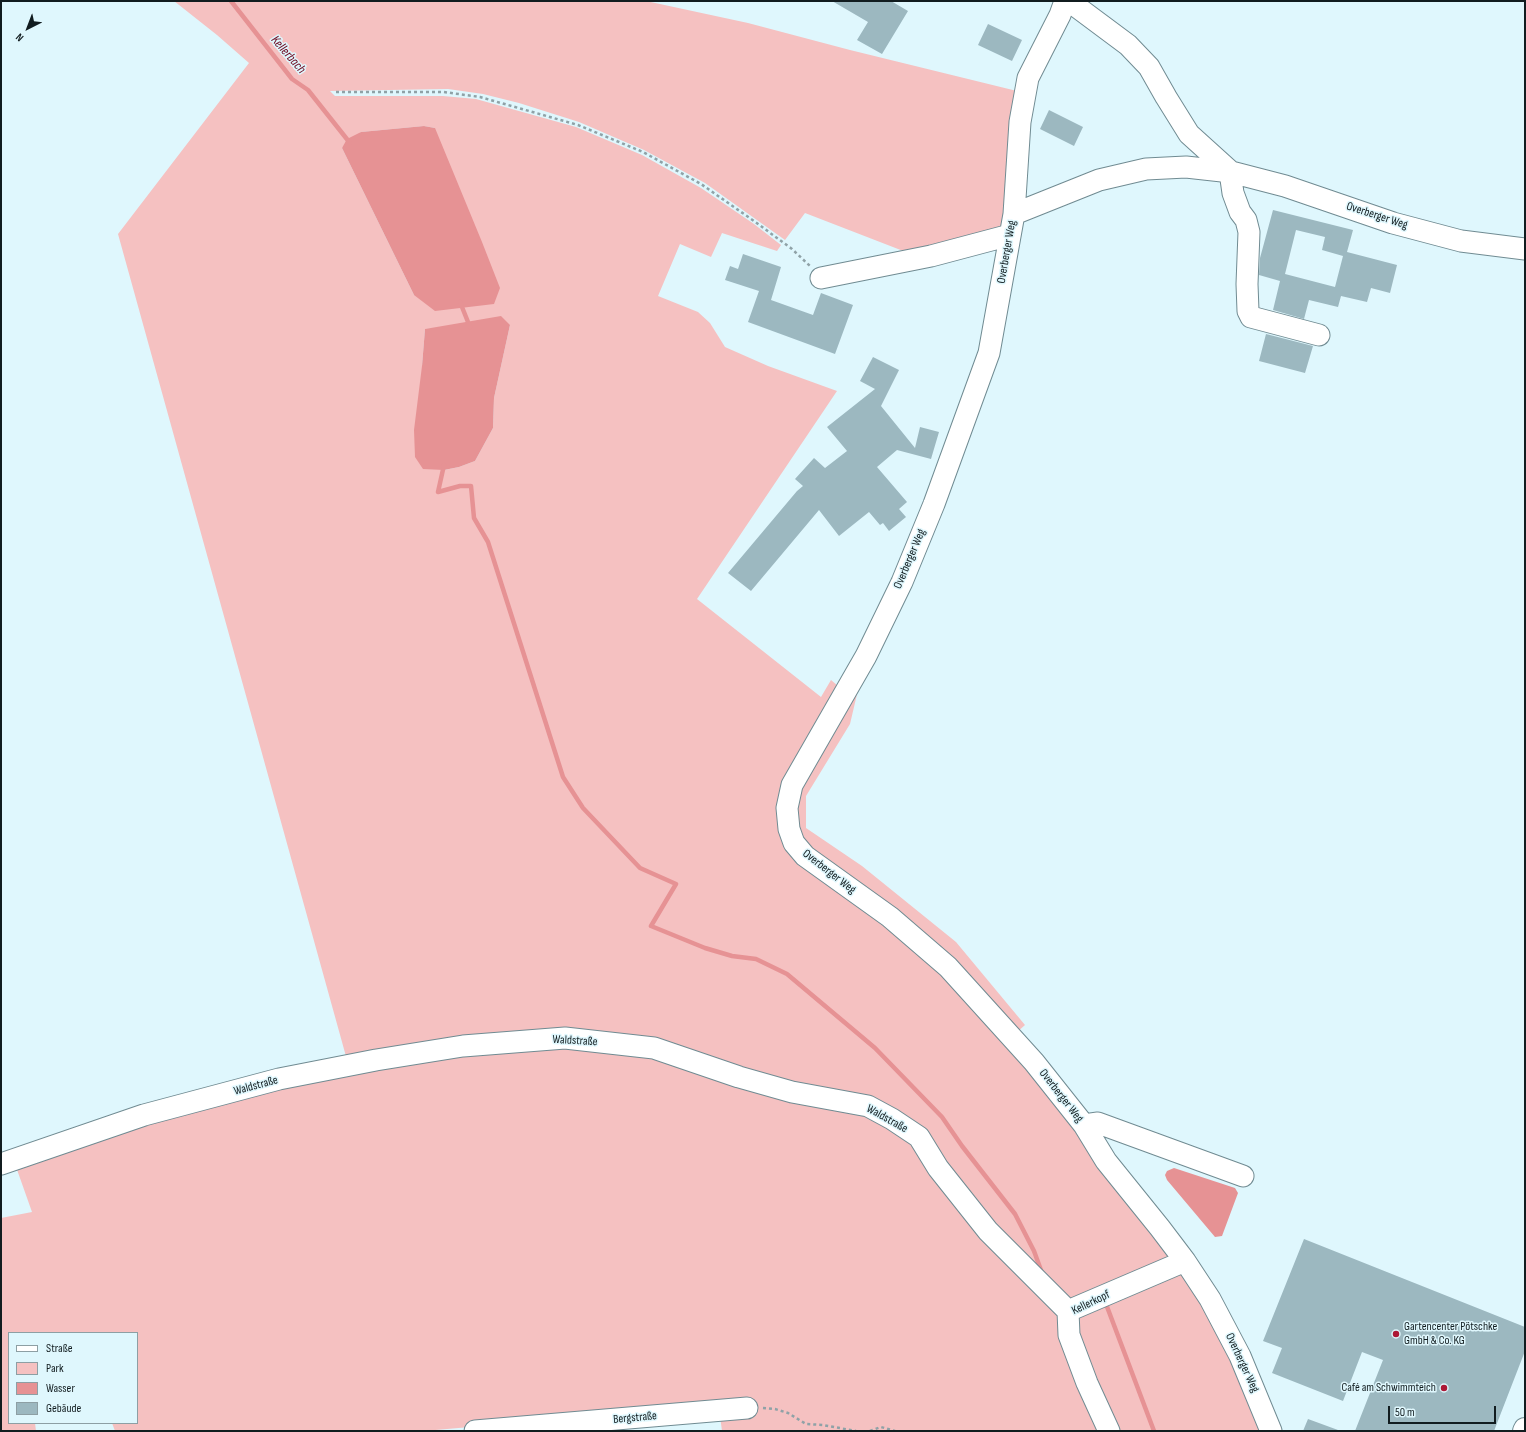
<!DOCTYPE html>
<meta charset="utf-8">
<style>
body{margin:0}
#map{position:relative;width:1526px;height:1432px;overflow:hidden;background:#dff7fd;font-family:"Sofia Sans Condensed",sans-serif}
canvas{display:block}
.frame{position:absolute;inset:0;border:2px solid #111c1f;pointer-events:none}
.legend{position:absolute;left:8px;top:1332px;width:130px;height:92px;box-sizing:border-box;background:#dff7fd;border:1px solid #8d9fa4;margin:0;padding:5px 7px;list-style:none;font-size:12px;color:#111c1f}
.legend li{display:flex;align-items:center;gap:8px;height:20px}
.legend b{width:20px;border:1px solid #8d9fa4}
.north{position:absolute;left:8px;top:8px;width:40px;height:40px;-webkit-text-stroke:3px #dff7fd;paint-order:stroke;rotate:222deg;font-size:11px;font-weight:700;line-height:16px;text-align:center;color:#111c1f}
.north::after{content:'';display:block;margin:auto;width:14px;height:18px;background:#111c1f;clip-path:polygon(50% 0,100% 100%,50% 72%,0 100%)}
.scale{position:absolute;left:1388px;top:1406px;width:108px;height:18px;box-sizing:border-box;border:2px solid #111c1f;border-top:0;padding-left:5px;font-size:12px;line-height:14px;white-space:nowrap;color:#111c1f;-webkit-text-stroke:3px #dff7fd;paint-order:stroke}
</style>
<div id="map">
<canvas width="1526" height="1432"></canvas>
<div class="frame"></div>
<ul class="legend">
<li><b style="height:5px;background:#fff"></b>Straße</li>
<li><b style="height:11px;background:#f5c1c1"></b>Park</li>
<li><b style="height:11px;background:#e69294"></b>Wasser</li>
<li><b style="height:11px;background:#9cb8c0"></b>Gebäude</li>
</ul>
<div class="north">N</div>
<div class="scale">50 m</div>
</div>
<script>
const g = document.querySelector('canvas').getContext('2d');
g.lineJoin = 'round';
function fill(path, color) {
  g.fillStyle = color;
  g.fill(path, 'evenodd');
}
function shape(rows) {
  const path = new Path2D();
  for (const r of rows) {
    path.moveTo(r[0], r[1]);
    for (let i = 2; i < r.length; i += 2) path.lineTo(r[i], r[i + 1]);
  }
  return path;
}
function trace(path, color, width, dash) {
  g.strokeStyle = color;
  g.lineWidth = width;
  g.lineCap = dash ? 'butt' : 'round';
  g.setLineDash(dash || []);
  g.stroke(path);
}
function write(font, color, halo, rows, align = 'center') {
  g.font = font + ' "Sofia Sans Condensed",sans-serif';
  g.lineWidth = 3;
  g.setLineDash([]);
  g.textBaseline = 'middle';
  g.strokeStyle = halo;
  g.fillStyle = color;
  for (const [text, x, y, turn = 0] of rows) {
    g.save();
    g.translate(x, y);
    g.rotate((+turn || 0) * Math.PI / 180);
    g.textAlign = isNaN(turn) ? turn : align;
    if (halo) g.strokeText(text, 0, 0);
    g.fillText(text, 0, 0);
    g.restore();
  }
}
fill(shape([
 [174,1,646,1,748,23,850,50,1021,92,1006,230,911,254,805,213,785,240,705,183,644,150,579,122,519,103,483,94,448,89,330,91,335,96,443,96,476,99,576,127,642,155,701,188,754,224,781,245,777,251,722,233,711,257,680,244,658,296,698,312,710,323,725,347,768,366,837,391,697,599,821,697,831,680,844,691,790,784,786,831,947,969,1179,1260,1070,1307,892,1118,564,1035,347,1060,118,234,249,63,217,35],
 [424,126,435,128,414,295,342,148,361,132],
 [510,325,494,398,493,428,475,461,459,467,444,470,422,366,425,329],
 [858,690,850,724,806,796,806,828,862,866,956,942,1025,1025,1016,1033,797,842,796,786],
 [565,1041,654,1050,892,1121,1052,1299,1107,1431,722,1431,720,1416,631,1413,424,1431,115,1431,112,1423,137,1423,137,1333,9,1333,9,1423,35,1423,36,1431,1,1431,1,1218,32,1212,15,1164,135,1127,376,1063],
 [1182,1270,1232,1359,1262,1431,1111,1431,1071,1313]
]), '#f5c1c1');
fill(shape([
 [424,126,435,128,482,242,500,288,494,304,435,311,414,295,342,148,347,139,361,132],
 [501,316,510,325,494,398,493,428,475,461,459,467,444,470,423,469,415,457,414,430,422,366,425,329],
 [1174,1168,1235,1188,1238,1193,1222,1236,1215,1237,1167,1180,1165,1175,1167,1171]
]), '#e69294');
trace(shape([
 [231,1,292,79,308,90,350,143],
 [460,302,470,327],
 [444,465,438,492,460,486,471,486,474,518,488,542,563,777,583,808,640,868,676,884,651,926,705,948,732,956,756,959,787,974,875,1048,942,1117,962,1146,1015,1214,1034,1251,1042,1273],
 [1106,1304,1154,1431]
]), '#e69294', 4.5);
fill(shape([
 [832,1,891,1,908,11,882,54,857,40,868,22],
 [988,24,1022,40,1012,61,978,45],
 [1049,110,1083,127,1074,146,1040,129],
 [1273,210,1353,230,1347,252,1397,265,1390,293,1371,288,1367,302,1341,296,1338,307,1309,300,1304,319,1273,310,1280,281,1259,275,1260,258],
 [1296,230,1325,237,1322,250,1343,256,1335,287,1285,274],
 [743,254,781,267,771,300,813,315,821,293,853,305,835,354,748,322,759,291,725,280,730,266,738,269],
 [1266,334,1313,346,1305,373,1259,361],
 [873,357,899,370,881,406,915,448,920,427,939,432,931,459,897,450,877,467,907,502,899,509,906,517,889,531,883,523,880,525,869,512,839,536,819,510,751,591,728,573,797,491,803,486,795,479,814,458,825,468,847,451,827,427,875,389,860,381],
 [1304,1239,1525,1327,1525,1351,1494,1431,1355,1431,1383,1360,1362,1352,1343,1401,1272,1373,1282,1348,1263,1341],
 [1308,1419,1338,1430,1338,1431,1303,1431]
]), '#9cb8c0');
const minor = shape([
 [1065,1,1060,15,1028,78,1020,122,1014,214,989,353,934,504,902,582,866,656,792,785,787,808,789,829,794,843,805,856,890,917,948,967,1034,1062,1084,1125,1106,1161,1160,1228,1185,1261,1210,1299,1240,1356,1271,1431],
 [1069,1,1128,45,1149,67,1166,97,1189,134,1231,172,1285,186,1393,223,1461,241,1525,249],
 [1230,172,1233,193,1240,212,1246,220,1249,232,1247,284,1248,311,1251,317,1319,335],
 [1014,214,1099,180,1146,169,1186,167,1231,172],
 [821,278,931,256,1010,235],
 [1084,1125,1098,1123,1243,1176],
 [1,1164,144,1115,279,1079,376,1060,463,1046,565,1038,654,1048,739,1077,792,1092,868,1106,892,1119,919,1137,938,1168,988,1231,1068,1311],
 [475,1431,747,1408],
 [1109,1431,1087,1383,1069,1335,1068,1311,1185,1261]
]);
const major = shape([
 [1524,1431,1525,1429]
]);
trace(minor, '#708b92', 23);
trace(major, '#708b92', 24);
trace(shape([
 [336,92,444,92,480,97,578,125,643,152,701,184,754,221,792,249,810,266],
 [763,1408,775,1409,788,1413,806,1424,823,1425,856,1431],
 [870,1431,881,1427,895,1431]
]), '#8fa2a7', 2.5, [3, 3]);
trace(minor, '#fff', 21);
trace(major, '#fff', 22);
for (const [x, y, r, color] of [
 [1396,1334,4,"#ac1735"],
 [1444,1388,4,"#ac1735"]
]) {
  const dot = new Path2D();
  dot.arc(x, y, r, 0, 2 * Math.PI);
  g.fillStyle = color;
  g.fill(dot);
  trace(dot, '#dff7fd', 1.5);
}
write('12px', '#111c1f', '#dff7fd', [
 ["Overberger Weg",1377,216,18],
 ["Overberger Weg",1007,252,-80],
 ["Overberger Weg",910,559,-67],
 ["Overberger Weg",829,872,38],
 ["Waldstraße",575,1041,3],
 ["Waldstraße",256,1086,-15],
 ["Overberger Weg",1061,1096,52],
 ["Waldstraße",887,1119,29],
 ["Kellerkopf",1091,1303,-26],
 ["Overberger Weg",1242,1363,65],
 ["Bergstraße",635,1418,-5]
]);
write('12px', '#111c1f', '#dff7fd', [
 ["Gartencenter Pötschke",1404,1327],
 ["GmbH & Co. KG",1404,1341],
 ["Café am Schwimmteich",1436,1388,"right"]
], 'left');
write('italic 13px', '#6c031b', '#dff7fd', [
 ["Kellerbach",288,55,49]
]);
</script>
